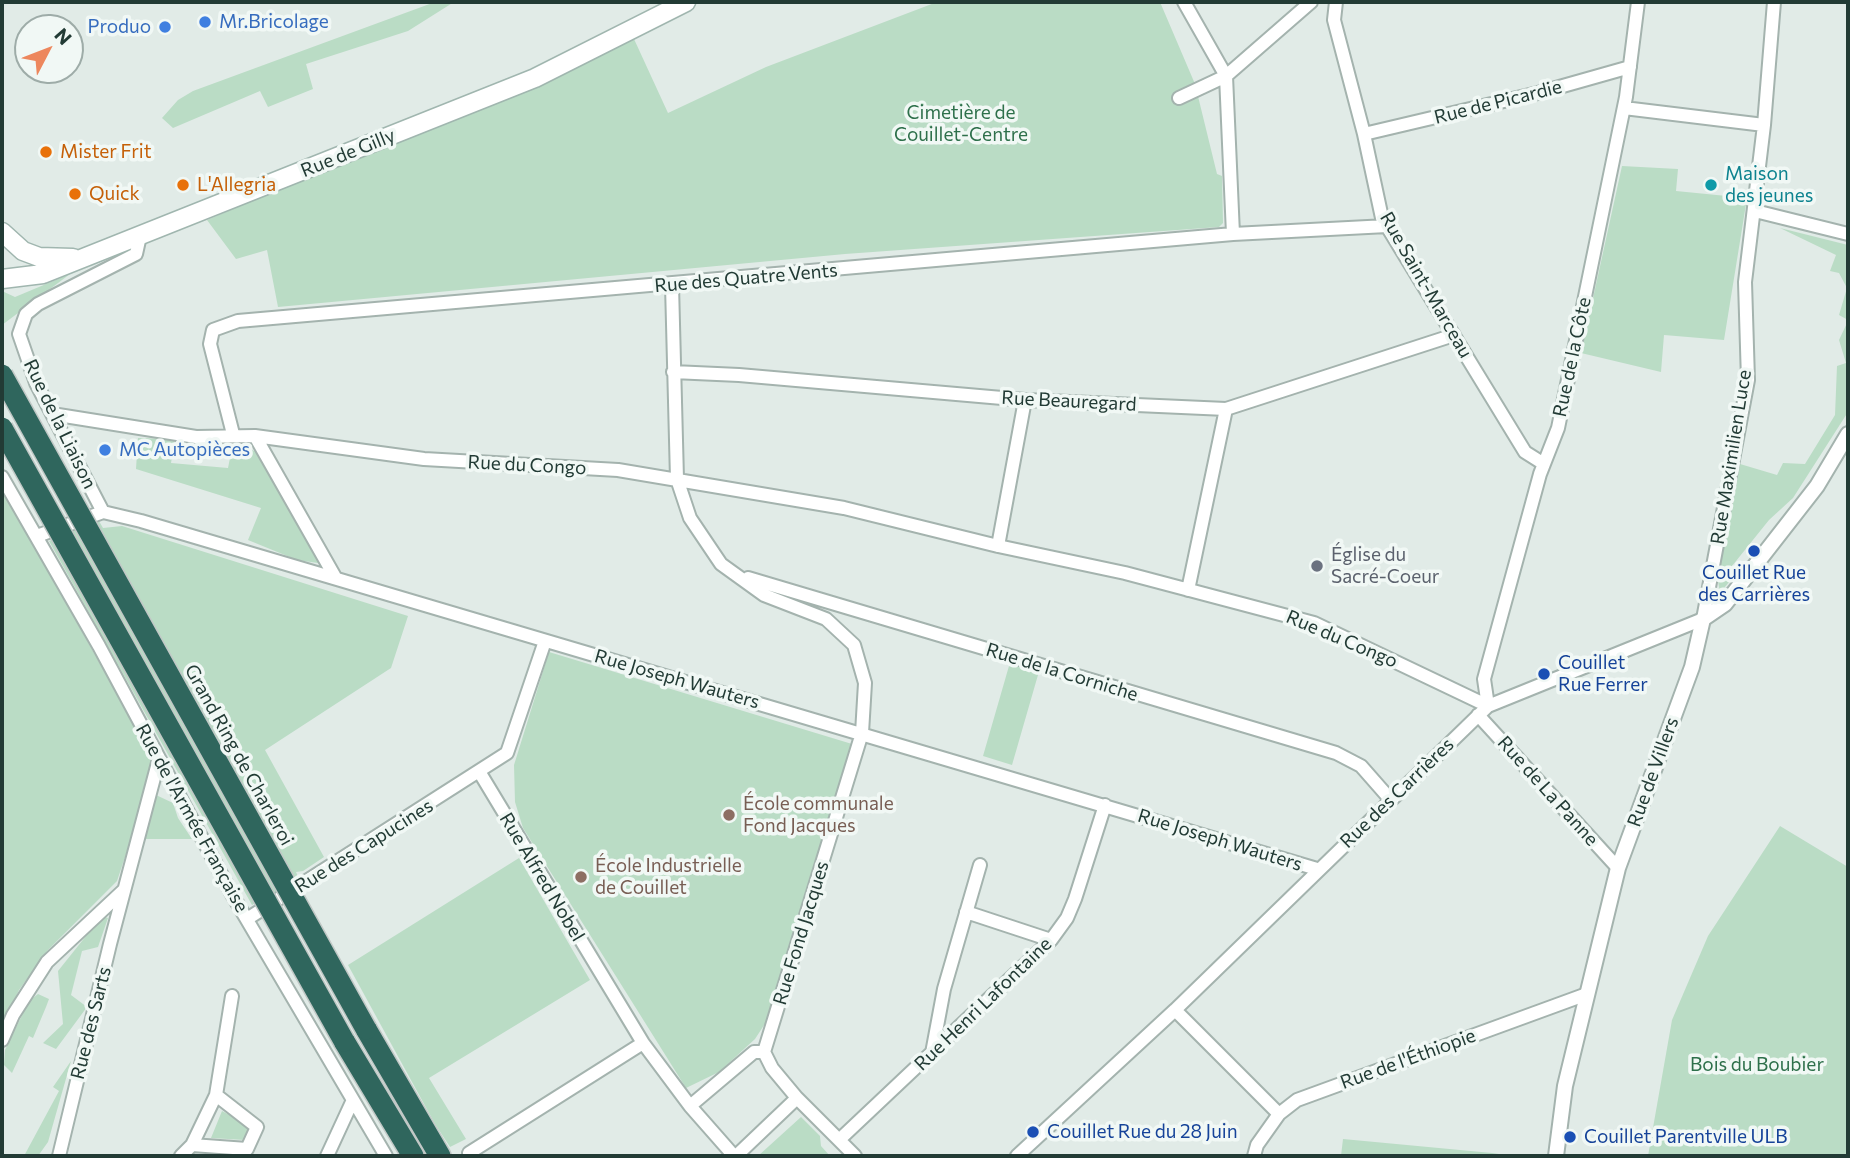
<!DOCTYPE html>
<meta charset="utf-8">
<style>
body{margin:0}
#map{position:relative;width:1850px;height:1158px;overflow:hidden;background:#e1ebe7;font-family:Commissioner,sans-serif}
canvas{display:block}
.frame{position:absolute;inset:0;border:4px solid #223b35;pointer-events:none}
.north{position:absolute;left:14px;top:14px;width:70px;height:70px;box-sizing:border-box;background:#f1f8f5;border:2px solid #9eaca8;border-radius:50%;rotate:48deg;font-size:19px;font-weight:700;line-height:28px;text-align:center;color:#223b35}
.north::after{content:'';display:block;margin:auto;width:24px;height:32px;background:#ed875d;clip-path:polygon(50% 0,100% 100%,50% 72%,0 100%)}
</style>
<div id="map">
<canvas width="1850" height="1158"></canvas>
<div class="frame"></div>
<div class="north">N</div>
</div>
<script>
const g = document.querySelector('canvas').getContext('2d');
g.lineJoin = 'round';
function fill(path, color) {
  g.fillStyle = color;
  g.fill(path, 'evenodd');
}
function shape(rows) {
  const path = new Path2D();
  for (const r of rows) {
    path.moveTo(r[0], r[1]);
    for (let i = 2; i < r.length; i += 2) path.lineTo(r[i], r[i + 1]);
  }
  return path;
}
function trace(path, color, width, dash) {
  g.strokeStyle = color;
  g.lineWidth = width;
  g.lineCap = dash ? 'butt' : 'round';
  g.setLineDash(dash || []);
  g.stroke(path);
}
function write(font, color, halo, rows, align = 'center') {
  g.font = font + ' Commissioner,sans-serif';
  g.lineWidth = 7;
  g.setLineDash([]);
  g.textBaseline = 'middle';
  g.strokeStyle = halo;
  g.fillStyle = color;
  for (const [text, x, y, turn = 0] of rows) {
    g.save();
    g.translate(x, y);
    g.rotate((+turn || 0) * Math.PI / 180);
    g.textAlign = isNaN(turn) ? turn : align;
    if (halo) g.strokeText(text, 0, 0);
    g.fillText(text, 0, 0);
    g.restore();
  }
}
fill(shape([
 [435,2,454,2,408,31,306,64,313,89,268,107,260,91,173,128,162,118,178,100,193,91],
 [937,2,1160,2,1195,84,1217,174,1222,176,1223,223,1219,227,845,254,278,307,267,250,236,259,207,220,634,39,668,113,766,67],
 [1622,166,1678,169,1676,191,1747,198,1724,340,1664,335,1661,372,1581,353],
 [1780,228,1848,245,1848,320,1839,315,1847,288,1839,273,1830,271,1836,255],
 [70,274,2,325,2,291,15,297],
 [1848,321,1848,412,1793,498,1769,520,1732,566,1734,576,1720,593,1717,575,1740,464,1777,475,1783,463,1805,464,1835,415,1837,366,1846,363,1839,340],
 [138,438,175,439,171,463,228,468,233,443,260,453,318,553,318,563,297,560,248,540,261,508,136,469],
 [2,496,7,497,152,757,136,824,117,881,48,950,19,990,2,1028],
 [99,521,103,528,122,526,408,616,391,668,265,750,324,857,303,871,296,872,299,879,252,905,49,541],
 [549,652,852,744,770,1016,755,1039,719,1072,686,1088,523,828,515,802,514,765],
 [1011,659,1040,668,1012,765,983,756],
 [156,795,173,803,178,818,192,839,142,839],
 [1780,826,1848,867,1848,1156,1648,1156,1672,1020,1708,936],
 [519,858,590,980,429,1078,466,1139,450,1147,435,1124,348,965],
 [102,916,108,918,98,947,82,951,71,995,87,1007,56,1049,43,1043,63,1024,58,971],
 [38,994,49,999,46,1007,33,1038,29,1036,12,1073,4,1065,5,1050,29,1001],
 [71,1061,48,1142,38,1156,24,1156,59,1091,53,1087],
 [222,1111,254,1128,245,1140,211,1138],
 [801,1117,820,1136,821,1146,830,1156,758,1156],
 [1343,1139,1492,1153,1513,1156,1341,1156]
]), '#badcc5');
const minor = shape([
 [1184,2,1226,76,1233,234],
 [1336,2,1334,20,1364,134,1382,218,1525,452,1544,464],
 [1179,98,1226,76,1311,2],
 [1624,108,1764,125],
 [1364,134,1538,93,1630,67],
 [1755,211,1848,234],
 [672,285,677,479,690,518,721,564,764,595,826,619,854,645,865,683,862,733,764,1052],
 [673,372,739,375,1025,400,1226,409,1454,335],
 [52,414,196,437,255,436,424,459,618,470,844,508,998,546,1125,573,1314,623,1488,706],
 [233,434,210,344,213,330,238,321,1233,234,1387,226],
 [255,436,335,577],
 [2,477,99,646,233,896,386,1156],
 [103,512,36,383,19,334,26,314,38,304,136,254,140,236],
 [37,536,103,512,141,521,1317,869],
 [998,546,1025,400],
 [748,578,1336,753,1361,766,1390,799],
 [1188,590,1226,409],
 [1488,706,1484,679,1540,474,1558,428,1626,97,1638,2],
 [1478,715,1618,868],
 [480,773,643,1043,690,1106],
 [966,912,1051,940],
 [247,919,507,753,545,641],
 [1175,1010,1279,1114],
 [2,1040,13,1015,47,962,124,890],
 [932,1053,944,989,980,865],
 [839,1140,1051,940,1067,918,1075,899,1105,805],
 [192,1145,247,1149,257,1127,216,1095],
 [469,1153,643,1043],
 [59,1156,110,944,159,759],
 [181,1156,192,1145,216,1095,232,996],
 [327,1156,352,1102],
 [734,1156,690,1106,754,1052,764,1052,772,1068,797,1098,855,1156],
 [736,1156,797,1098],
 [1017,1156,1175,1010,1488,706,1703,619,1748,380,1745,282,1764,125,1774,2],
 [1254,1156,1257,1145,1279,1114,1297,1100,1587,994]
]);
const tertiary = shape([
 [1556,1156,1565,1086,1618,868,1692,667,1703,619,1725,604,1817,486,1848,434]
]);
const secondary = shape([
 [2,232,23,251,39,257,73,258],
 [2,279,43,274,535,78,686,2]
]);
const motorway = shape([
 [366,1029,440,1156],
 [344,1041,413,1156]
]);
trace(minor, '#a4b3ae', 16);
trace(tertiary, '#a4b3ae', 18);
trace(secondary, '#a0b6af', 21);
trace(motorway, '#c1c8c6', 24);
trace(minor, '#fff', 12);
trace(tertiary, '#fff', 14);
trace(secondary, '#fff', 18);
trace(motorway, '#2f665d', 21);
const motorwayBridge = shape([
 [2,375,366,1029],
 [2,428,344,1041]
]);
trace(motorwayBridge, '#c1c8c6', 24, []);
trace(motorwayBridge, '#2f665d', 21);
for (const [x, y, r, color] of [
 [205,22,7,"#3f7fe0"],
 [165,27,7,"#3f7fe0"],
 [46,152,7,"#e8710a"],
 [183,185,7,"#e8710a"],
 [1711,185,7,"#0f9aa8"],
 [75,194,7,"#e8710a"],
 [105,450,7,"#3f7fe0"],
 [1754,551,7,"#1a4fb4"],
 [1317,566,7,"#6b7280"],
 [1544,674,7,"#1a4fb4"],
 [729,815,7,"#8d6e63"],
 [581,877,7,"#8d6e63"],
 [1033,1132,7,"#1a4fb4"],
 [1570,1137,7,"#1a4fb4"]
]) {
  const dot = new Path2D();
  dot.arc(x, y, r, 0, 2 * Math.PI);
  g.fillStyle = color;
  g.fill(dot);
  trace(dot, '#f1f8f5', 2.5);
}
write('19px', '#366cbe', '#f1f8f5', [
 ["Mr.Bricolage",219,22],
 ["Produo",151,27,"right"],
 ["MC Autopièces",119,450]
], 'left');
write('19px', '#223b35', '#f1f8f5', [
 ["Rue de Picardie",1498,102,-14],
 ["Rue de Gilly",348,153,-22],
 ["Rue des Quatre Vents",746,278,-5],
 ["Rue Saint-Marceau",1426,285,60],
 ["Rue de la Côte",1572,357,-78],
 ["Rue Beauregard",1069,401,3],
 ["Rue de la Liaison",60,424,64],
 ["Rue Maximilien Luce",1731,457,-81],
 ["Rue du Congo",527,465,3],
 ["Rue du Congo",1342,639,23],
 ["Rue de la Corniche",1062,672,17],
 ["Rue Joseph Wauters",677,679,16],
 ["Grand Ring de Charleroi",239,755,61],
 ["Rue de Villers",1653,772,-70],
 ["Rue de La Panne",1548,791,48],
 ["Rue des Carrières",1397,793,-44],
 ["Rue de l'Armée Française",192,818,61],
 ["Rue Joseph Wauters",1220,840,17],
 ["Rue des Capucines",364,846,-32],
 ["Rue Alfred Nobel",542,877,59],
 ["Rue Fond Jacques",801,933,-73],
 ["Rue Henri Lafontaine",983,1004,-44],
 ["Rue des Sarts",91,1023,-76],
 ["Rue de l'Éthiopie",1408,1059,-20]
]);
write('19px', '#2e704b', '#f1f8f5', [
 ["Cimetière de",961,113],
 ["Couillet-Centre",961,135],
 ["Bois du Boubier",1757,1065]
]);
write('19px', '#c56008', '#f1f8f5', [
 ["Mister Frit",60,152],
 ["L'Allegria",197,185],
 ["Quick",89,194]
], 'left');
write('19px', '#0d838f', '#f1f8f5', [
 ["Maison",1725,174],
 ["des jeunes",1725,196]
], 'left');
write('19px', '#5b616d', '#f1f8f5', [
 ["Église du",1331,555],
 ["Sacré-Coeur",1331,577]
], 'left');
write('19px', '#164399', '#f1f8f5', [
 ["Couillet Rue",1754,573,"center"],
 ["des Carrières",1754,595,"center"],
 ["Couillet",1558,663],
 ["Rue Ferrer",1558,685],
 ["Couillet Rue du 28 Juin",1047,1132],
 ["Couillet Parentville ULB",1584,1137]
], 'left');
write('19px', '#785e54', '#f1f8f5', [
 ["École communale",743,804],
 ["Fond Jacques",743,826],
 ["École Industrielle",595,866],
 ["de Couillet",595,888]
], 'left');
</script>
